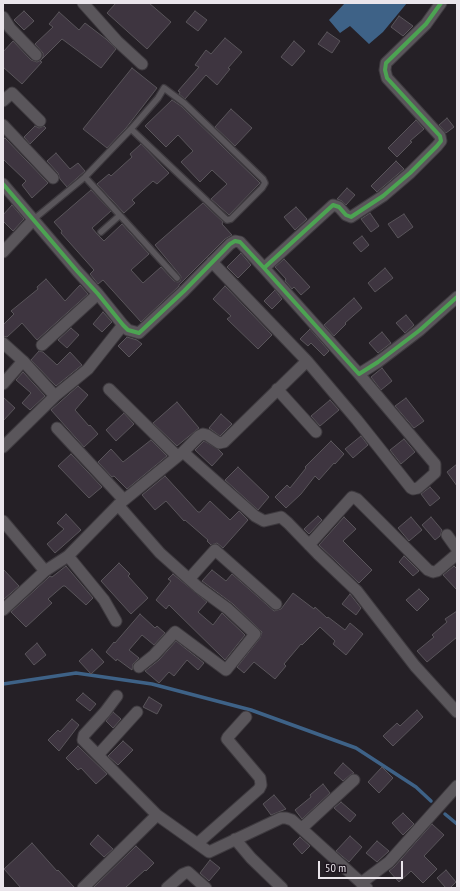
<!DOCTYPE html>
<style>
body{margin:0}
#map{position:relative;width:460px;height:891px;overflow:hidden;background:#252026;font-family:"PT Sans Narrow",sans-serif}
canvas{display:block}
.frame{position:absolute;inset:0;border:4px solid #eae5eb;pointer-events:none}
.scale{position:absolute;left:318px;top:861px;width:85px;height:18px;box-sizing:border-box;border:2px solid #eae5eb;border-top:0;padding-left:5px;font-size:12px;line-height:14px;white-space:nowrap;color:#eae5eb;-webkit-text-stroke:3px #1d151e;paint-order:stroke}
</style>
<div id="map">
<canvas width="460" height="891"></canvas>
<div class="frame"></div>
<div class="scale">50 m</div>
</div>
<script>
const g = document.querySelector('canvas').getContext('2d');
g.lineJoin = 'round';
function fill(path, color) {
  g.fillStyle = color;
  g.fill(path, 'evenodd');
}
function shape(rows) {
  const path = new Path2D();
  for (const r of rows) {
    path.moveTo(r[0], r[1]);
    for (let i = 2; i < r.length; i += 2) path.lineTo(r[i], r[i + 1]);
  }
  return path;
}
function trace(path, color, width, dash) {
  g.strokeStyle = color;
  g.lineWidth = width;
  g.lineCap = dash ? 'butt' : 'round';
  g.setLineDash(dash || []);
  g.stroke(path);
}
fill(shape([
 [345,3,407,3,383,32,369,44,350,26,340,33,329,20]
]), '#3e6287');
trace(shape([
 [3,684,76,673,152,684,251,710,356,748,416,787,431,801],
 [445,814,457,824]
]), '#3e6287', 3.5);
const building = shape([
 [116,3,149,3,171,22,147,49,107,13,116,3],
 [24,11,34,21,24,30,14,20,24,11],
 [195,11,207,20,198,31,186,22,195,11],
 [59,12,79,30,85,23,106,39,116,49,101,68,62,39,40,61,42,62,22,84,3,67,3,52,13,41,31,60,37,62,41,60,43,57,43,53,35,44,53,27,49,24,59,12],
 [399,16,413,26,403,36,391,27,399,16],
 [327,32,340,41,332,53,318,44,327,32],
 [225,38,242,52,228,68,230,69,217,85,206,75,185,99,179,94,180,92,178,91,199,67,195,65,206,50,211,54,225,38],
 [294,41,305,51,292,66,281,57,294,41],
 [132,68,157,88,126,128,107,148,83,129,132,68],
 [172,100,181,106,260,183,229,215,211,199,227,184,212,170,200,182,181,162,193,151,178,135,166,147,145,126,172,100],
 [231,109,252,128,235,146,215,127,231,109],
 [447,118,454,127,446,133,439,125,447,118],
 [416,120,424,129,410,141,412,142,397,157,388,148,416,120],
 [35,126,39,128,44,126,46,128,30,144,24,137,35,126],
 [5,138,48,183,32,198,22,185,26,181,3,159,3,140,5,138],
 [141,144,169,173,157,184,153,181,132,200,135,203,124,213,97,184,109,174,111,176,132,157,130,154,141,144],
 [56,153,70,169,78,163,85,171,67,187,60,179,58,173,47,161,56,153],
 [396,161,404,169,377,192,371,186,396,161],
 [347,188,355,195,346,205,342,201,337,199,347,188],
 [91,190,111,211,92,228,98,235,104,241,122,224,149,254,131,270,143,283,161,267,174,281,178,282,180,281,181,277,180,275,155,245,203,203,223,222,222,224,232,235,225,239,179,285,179,286,141,322,103,280,98,284,90,274,94,270,61,233,62,231,54,222,91,190],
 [12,205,24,219,13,231,3,221,3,215,12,205],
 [296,207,307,219,295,230,284,217,296,207],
 [370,213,379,226,371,232,361,219,370,213],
 [404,214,413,227,398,238,388,224,404,214],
 [362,236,369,245,361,252,353,243,362,236],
 [241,253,251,265,238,278,227,267,241,253],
 [284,259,310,287,301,295,294,287,292,289,285,281,286,279,275,267,284,259],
 [385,268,393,278,375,292,368,283,385,268],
 [46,279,65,301,80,285,88,294,37,340,22,323,7,337,3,336,3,325,14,314,11,311,38,289,37,287,46,279],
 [225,286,272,335,258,349,227,319,231,316,213,299,225,286],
 [275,290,282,299,272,309,264,301,275,290],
 [354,298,362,308,345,323,346,324,334,336,324,325,354,298],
 [103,312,112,322,102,332,93,324,103,312],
 [406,315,414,325,405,333,396,323,406,315],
 [71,328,79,335,67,348,58,340,71,328],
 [310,329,329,351,324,356,311,343,308,346,300,339,310,329],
 [382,332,391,343,378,353,369,343,382,332],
 [127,337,137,340,142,344,129,357,118,346,127,337],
 [39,351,43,352,57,365,70,352,82,365,56,386,31,360,39,351],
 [382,368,392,381,381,390,371,377,382,368],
 [23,372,45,396,30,410,22,403,31,393,16,380,23,372],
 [78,386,88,395,75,410,89,426,90,425,98,434,84,447,51,410,78,386],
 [3,397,15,408,3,421,3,397],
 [406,398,424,421,414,428,395,406,406,398],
 [330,400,339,410,320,426,311,416,330,400],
 [177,402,199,428,177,446,153,423,177,402],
 [124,413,134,424,116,441,106,430,124,413],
 [221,414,232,424,220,436,209,428,221,414],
 [361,436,368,445,353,458,345,449,361,436],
 [404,439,415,452,401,464,390,450,404,439],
 [151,440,167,456,127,489,114,476,112,477,98,462,111,449,123,462,151,440],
 [204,441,218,449,223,454,212,466,195,450,204,441],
 [331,441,344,454,335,464,334,463,319,480,315,476,301,494,286,508,275,497,287,485,290,488,306,468,305,467,331,441],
 [71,454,102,487,89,498,58,466,71,454],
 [457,464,457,486,447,472,457,464],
 [238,467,269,497,258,510,225,480,238,467],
 [165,476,198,512,200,512,210,501,230,520,239,511,248,520,223,548,217,543,211,545,207,541,208,540,185,520,184,521,166,501,155,510,142,495,165,476],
 [430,487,440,498,430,506,421,494,430,487],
 [66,514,81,530,55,553,47,544,64,529,57,523,66,514],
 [318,516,322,520,309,534,304,529,318,516],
 [344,517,356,529,343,541,372,570,359,583,319,545,344,517],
 [411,517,422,530,409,541,398,528,411,517],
 [431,517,442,530,440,536,435,540,422,525,431,517],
 [404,556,419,571,413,576,399,562,404,556],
 [119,563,130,574,128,576,148,598,131,614,101,581,119,563],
 [66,566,93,598,86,605,65,586,63,586,48,599,52,603,26,627,11,612,49,577,50,576,52,577,66,566],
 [454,566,457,569,457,590,443,575,454,566],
 [3,569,19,586,3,600,3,569],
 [212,570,226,581,232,574,274,611,281,609,293,593,314,609,315,607,327,618,328,617,345,630,350,623,363,634,346,655,333,644,335,641,320,627,302,645,301,644,284,664,286,666,275,679,254,662,244,673,237,667,260,638,262,632,233,604,202,581,212,570],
 [173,574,207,602,198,612,213,625,222,613,245,635,225,660,169,605,166,609,156,600,171,581,168,579,173,574],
 [419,589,429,599,417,611,406,600,419,589],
 [350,594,361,608,356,615,342,604,350,594],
 [457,611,457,637,427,662,417,651,434,637,432,635,447,622,445,619,457,611],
 [140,614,155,628,157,626,165,633,154,645,142,635,129,650,139,658,133,664,132,670,117,659,116,661,106,652,114,642,115,643,140,614],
 [176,641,204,663,198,670,187,660,174,676,169,672,159,683,145,671,159,660,176,641],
 [37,643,46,655,34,665,25,654,37,643],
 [92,649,104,662,91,674,79,661,92,649],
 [83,693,96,704,90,711,76,700,83,693],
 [149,697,162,705,157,714,143,707,149,697],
 [417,710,423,717,393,746,383,736,397,723,400,726,417,710],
 [113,712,121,719,113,728,106,721,113,712],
 [72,719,79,725,59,751,48,740,58,730,60,732,72,719],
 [123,741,133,750,118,765,108,756,123,741],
 [78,746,107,774,96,784,81,768,78,770,66,758,78,746],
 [343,763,354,773,350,775,343,781,334,773,343,763],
 [382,767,393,778,379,793,368,782,382,767],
 [323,784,330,793,302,819,295,810,311,797,310,795,323,784],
 [274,795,286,809,271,815,263,804,274,795],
 [341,802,356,815,350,822,334,808,341,802],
 [403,813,414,824,403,835,392,823,403,813],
 [432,824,444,835,424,856,437,869,423,883,411,871,399,882,389,871,394,867,432,824],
 [98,835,113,849,104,857,90,844,98,835],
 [350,836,362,847,349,862,336,851,350,836],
 [300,837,310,846,302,854,293,844,300,837],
 [377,841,389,851,377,862,366,853,377,841],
 [32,843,57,871,58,870,75,888,21,888,4,869,32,843],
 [136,846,154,863,146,871,145,870,125,888,93,888,136,846],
 [210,860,220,868,209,881,200,873,210,860],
 [446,870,456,882,450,888,446,888,437,878,446,870]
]);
fill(building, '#3e3540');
trace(building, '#59555a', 1);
const service = shape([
 [85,177,177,278],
 [34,219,85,177,131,129,158,98,164,88,184,103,263,179,265,183,262,188,231,219,227,220,131,129],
 [101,232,119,216]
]);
const minor = shape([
 [83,3,117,41,142,64],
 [3,17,10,28,36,55],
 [3,101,12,93,40,121],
 [3,125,53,178],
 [3,184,77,271,98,294,123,325,128,330,139,333,184,291,230,244,235,241,240,242,264,268,359,374,378,362,420,330,457,297],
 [3,252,34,219],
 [212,262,307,361,357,420,411,488,413,489,418,488,435,473,435,464,359,374],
 [264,268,333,205,339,207,346,215,351,217,383,196,410,173,437,146,441,141,440,136,387,78,385,70,386,63,426,24,441,3],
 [3,343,23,361,55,396,88,369,123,325],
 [42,345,98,294],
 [3,384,23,361],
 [109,389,177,456],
 [277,389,316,432],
 [57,428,124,500],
 [3,447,55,396],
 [183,452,255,516,264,521,281,517,288,523,318,554,357,591,415,666,457,712],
 [118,505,160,553,198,587,228,609,255,634,226,670,175,632,154,655,139,667],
 [3,521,45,571],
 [447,535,457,549],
 [309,545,352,497,357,499,428,570,433,572,437,571,457,554],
 [68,556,104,600,116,621],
 [189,579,215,550,276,604],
 [3,610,45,571,68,556,118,505,183,452,199,436,203,434,207,435,219,443,224,442,307,361],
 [98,755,137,712],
 [157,815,209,852,281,818,286,818,292,820,367,888],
 [302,828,354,780],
 [235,839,251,858,282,888],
 [198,843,259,789,261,785,260,778,227,739,228,737,246,717],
 [361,883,389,862,457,786],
 [83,888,157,815,83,740,84,735,105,712,117,696],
 [167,888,183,874,188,872,206,888]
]);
trace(service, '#3e3a3f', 8);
trace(minor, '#3e3a3f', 13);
trace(service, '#5a565b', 5.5);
trace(minor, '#5a565b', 11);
trace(shape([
 [3,184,77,271,98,294,123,325,128,330,139,333,184,291,230,244,235,241,240,242,264,268,359,374,378,362,420,330,457,297],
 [264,268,333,205,339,207,346,215,351,217,383,196,410,173,437,146,441,141,440,136,387,78,385,70,386,63,426,24,441,3]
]), '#4ca352', 4);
</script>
